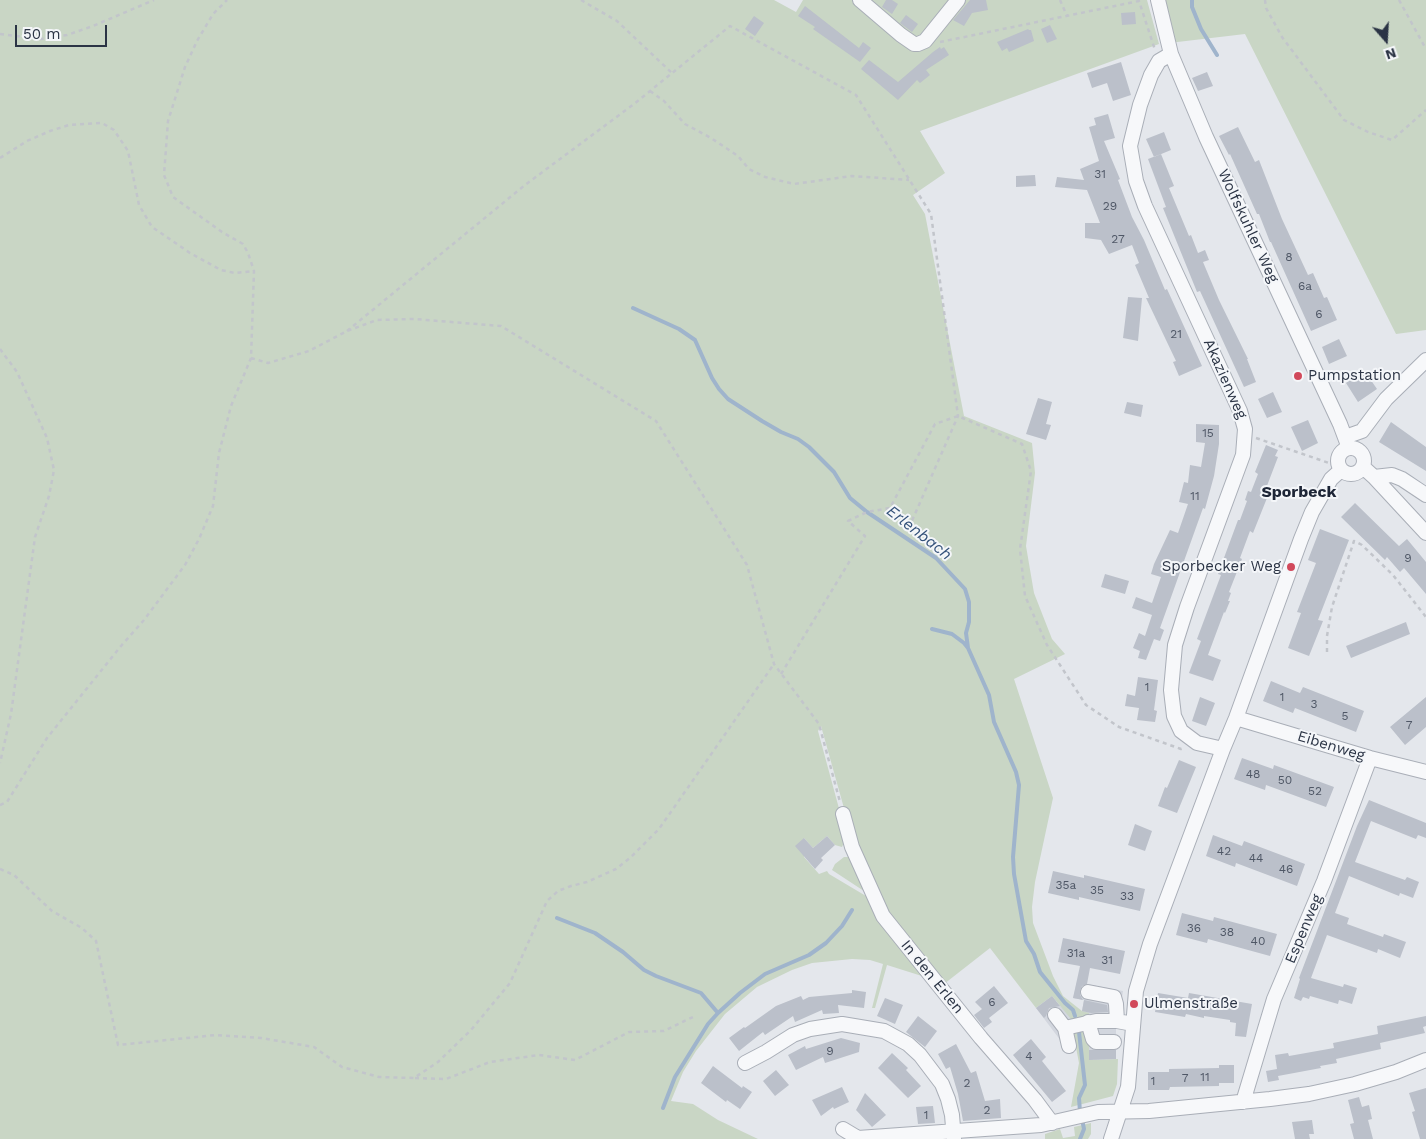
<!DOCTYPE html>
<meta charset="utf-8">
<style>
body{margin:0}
#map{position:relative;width:1426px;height:1139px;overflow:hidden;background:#e4e7ec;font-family:"Work Sans",sans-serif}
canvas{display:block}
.north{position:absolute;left:1361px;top:15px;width:50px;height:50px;-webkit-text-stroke:4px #f4f6f9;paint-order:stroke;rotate:161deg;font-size:14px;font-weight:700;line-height:20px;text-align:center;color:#2b3445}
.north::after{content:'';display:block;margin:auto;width:18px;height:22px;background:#2b3445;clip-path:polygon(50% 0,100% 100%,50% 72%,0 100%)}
.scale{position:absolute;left:15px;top:25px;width:92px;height:22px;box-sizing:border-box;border:2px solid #2b3445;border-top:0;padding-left:6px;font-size:15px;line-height:18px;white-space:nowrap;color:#2b3445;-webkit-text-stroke:4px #f4f6f9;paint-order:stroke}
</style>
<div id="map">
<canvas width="1426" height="1139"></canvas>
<div class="north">N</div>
<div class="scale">50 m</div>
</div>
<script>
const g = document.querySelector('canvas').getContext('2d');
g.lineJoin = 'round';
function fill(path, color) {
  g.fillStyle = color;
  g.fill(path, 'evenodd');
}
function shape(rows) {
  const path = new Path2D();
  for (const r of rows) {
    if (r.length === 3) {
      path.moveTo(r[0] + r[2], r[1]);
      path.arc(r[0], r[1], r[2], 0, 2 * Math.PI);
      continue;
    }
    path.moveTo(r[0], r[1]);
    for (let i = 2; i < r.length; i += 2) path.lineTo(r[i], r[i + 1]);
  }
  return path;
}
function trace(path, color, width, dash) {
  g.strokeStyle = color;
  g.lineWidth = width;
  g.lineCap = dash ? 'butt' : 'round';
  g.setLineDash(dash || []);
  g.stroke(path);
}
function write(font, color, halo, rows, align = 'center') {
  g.font = font + ' "Work Sans",sans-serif';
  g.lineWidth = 4;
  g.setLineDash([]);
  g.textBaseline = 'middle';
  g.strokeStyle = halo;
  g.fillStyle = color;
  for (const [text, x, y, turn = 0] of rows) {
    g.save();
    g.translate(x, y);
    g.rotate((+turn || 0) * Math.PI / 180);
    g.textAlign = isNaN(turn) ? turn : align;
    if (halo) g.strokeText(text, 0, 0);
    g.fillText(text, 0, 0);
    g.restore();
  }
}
fill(shape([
 [1077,982,1123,991,1119,1016,1116,1025,1116,1059,1089,1060,1089,1042,1072,1044,1072,1053,1067,1049,1036,1008,1052,996,1060,1006,1082,1011,1084,1000,1073,998]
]), '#d2d6de');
fill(shape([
 [0,0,774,0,796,12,803,0,1147,0,1159,44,920,131,945,173,913,195,925,214,964,416,1032,443,1035,473,1026,546,1034,593,1052,639,1065,654,1014,679,1053,798,1035,882,1032,907,1033,923,1053,976,1063,996,1082,1011,1089,1013,1089,1020,1071,1019,1052,996,1036,1008,990,948,944,984,890,920,849,826,821,726,818,731,844,827,845,840,842,847,835,845,827,836,813,848,804,838,804,857,819,874,827,871,829,874,871,899,925,977,887,965,875,1008,872,1008,883,964,870,960,852,959,812,963,792,970,757,987,725,1014,696,1051,683,1072,671,1101,693,1104,718,1120,758,1139,0,1139],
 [1158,0,1426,0,1426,330,1396,334,1245,34,1169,43],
 [844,857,851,857,870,895,832,870,835,864],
 [1082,1028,1089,1041,1089,1060,1118,1059,1117,1084,1113,1096,1071,1107,1079,1063,1073,1032],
 [1091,1123,1091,1134,1088,1139,1045,1139,1045,1134,1060,1129,1063,1138,1075,1136,1074,1127]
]), '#c9d6c5');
trace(shape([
 [1192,0,1192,7,1201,29,1217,55],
 [633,308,679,329,695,340,712,378,719,389,728,399,762,421,781,432,798,439,809,447,834,472,850,498,867,512,936,558,965,589,969,602,969,622,966,633,968,648,989,695,994,722,1016,772,1019,785,1013,857,1014,874,1026,941,1034,954,1040,972,1065,1003,1073,1010,1075,1016],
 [932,629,952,634,964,643,968,648],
 [557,918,595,933,623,952,644,970,656,976,701,993,718,1013],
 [1079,1032,1085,1085,1079,1098,1080,1112],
 [663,1108,675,1077,708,1024,718,1013,740,993,765,974,809,955,826,943,842,926,852,910],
 [1080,1139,1084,1129,1082,1119]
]), '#9fb4cc', 4);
fill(shape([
 [886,0,892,0,898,4,892,14,882,7],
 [970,0,986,0,988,10,972,13,964,26,953,20],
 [805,6,859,48,863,42,871,48,860,62,813,29,815,27,798,16],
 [1135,12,1136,24,1122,25,1121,13],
 [906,15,918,24,912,32,900,23],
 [754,16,764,23,755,36,745,29],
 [1050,25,1057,39,1047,43,1041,29],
 [1028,29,1029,30,1031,30,1034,41,1009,52,1007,48,1002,51,997,42],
 [940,47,941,49,944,47,949,55,926,70,930,75,920,83,917,80,898,100,861,69,869,60,898,82,933,52],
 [1121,62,1131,95,1113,101,1107,83,1092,88,1087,73],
 [1207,72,1213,86,1198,91,1192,78],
 [1108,114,1115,138,1104,141,1120,179,1118,180,1132,217,1144,240,1165,290,1167,289,1202,366,1179,376,1173,362,1176,361,1146,298,1149,298,1135,265,1139,263,1132,245,1109,254,1101,240,1085,238,1085,223,1100,223,1087,190,1055,187,1057,177,1084,180,1080,169,1099,161,1089,127,1096,125,1094,118],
 [1238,127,1255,162,1259,160,1282,219,1308,275,1313,273,1324,298,1327,297,1337,320,1311,331,1271,242,1270,242,1259,214,1257,214,1230,154,1229,155,1219,136],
 [1164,132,1171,150,1154,157,1146,139],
 [1161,154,1174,186,1169,188,1189,236,1191,235,1198,253,1205,250,1209,260,1203,262,1219,300,1248,359,1247,359,1256,382,1244,387,1200,291,1197,292,1163,208,1166,207,1148,159],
 [1035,175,1036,186,1016,187,1016,176],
 [1128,297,1142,298,1138,341,1123,338],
 [1339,339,1347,356,1329,364,1322,347],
 [1364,370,1377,389,1358,402,1346,383],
 [1273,392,1282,412,1267,418,1258,399],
 [1038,398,1052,402,1046,424,1051,425,1046,440,1026,434],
 [1127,402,1143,405,1141,417,1124,413],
 [1308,420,1318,443,1302,451,1291,427],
 [1391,422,1426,447,1426,471,1379,442],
 [1196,424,1219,425,1219,444,1214,476,1205,509,1203,508,1160,628,1164,630,1160,641,1154,639,1146,660,1138,658,1140,651,1133,648,1139,633,1145,636,1152,615,1132,608,1136,597,1152,603,1161,577,1151,574,1154,564,1170,530,1178,533,1188,504,1179,502,1184,482,1188,483,1190,465,1201,467,1205,443,1196,442],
 [1266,445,1278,450,1275,456,1278,457,1265,491,1269,493,1253,533,1250,531,1240,558,1242,559,1229,592,1231,593,1228,601,1230,601,1225,613,1224,612,1208,655,1221,660,1213,681,1189,673,1201,641,1197,639,1221,575,1218,574,1238,520,1240,520,1247,501,1245,500,1248,491,1251,492,1258,474,1255,472],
 [1355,503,1399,546,1407,539,1426,562,1426,594,1404,568,1400,572,1387,557,1385,560,1341,517],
 [1320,529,1349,540,1318,620,1323,621,1309,656,1288,648,1301,613,1297,612,1316,563,1308,560],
 [1105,574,1129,581,1125,594,1101,587],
 [1406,622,1410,634,1351,658,1346,646],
 [1138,677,1158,680,1154,710,1157,711,1155,722,1137,720,1139,708,1125,706,1127,694,1135,696],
 [1271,681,1300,693,1303,687,1364,711,1356,732,1295,708,1293,713,1263,701],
 [1200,697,1215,703,1206,726,1192,721],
 [1426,697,1426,727,1405,745,1390,727],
 [1242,758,1273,769,1274,765,1334,787,1326,807,1266,785,1265,790,1234,779],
 [1179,760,1196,767,1177,813,1158,806,1165,787,1167,788],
 [1369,800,1426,823,1426,838,1418,835,1416,839,1371,821,1355,862,1405,880,1407,877,1419,882,1413,898,1400,893,1399,896,1349,876,1335,913,1349,918,1347,924,1383,937,1384,934,1406,942,1400,958,1378,949,1377,953,1327,935,1311,978,1343,987,1344,984,1357,988,1352,1004,1339,1000,1338,1004,1310,996,1309,999,1303,997,1301,1001,1294,998,1300,979,1299,978,1357,826],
 [1135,824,1152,831,1145,851,1128,845],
 [1213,835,1242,846,1244,841,1305,864,1297,886,1236,863,1235,867,1206,856],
 [827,836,835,845,821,858,823,860,815,869,795,846,804,838,813,848],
 [1053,871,1084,878,1084,875,1145,889,1140,911,1079,897,1079,900,1048,893],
 [1182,913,1213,921,1214,917,1277,934,1270,956,1208,939,1207,943,1176,935],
 [1063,938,1125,951,1120,974,1090,968,1087,984,1082,986,1080,990,1080,995,1083,1000,1073,998,1080,966,1058,962],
 [994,986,1008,1003,989,1018,992,1022,984,1028,974,1015,982,1009,975,1002],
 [852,990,866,992,864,1008,838,1005,839,1013,823,1014,822,1010,795,1022,793,1016,765,1035,763,1032,739,1051,729,1038,744,1027,745,1028,776,1006,801,996,803,1000,809,997,852,993],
 [1158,993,1188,998,1189,993,1252,1004,1246,1037,1235,1036,1236,1023,1230,1022,1230,1020,1204,1016,1204,1018,1186,1014,1185,1017,1155,1012],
 [1052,996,1060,1006,1049,1008,1046,1016,1044,1018,1036,1008],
 [885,998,903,1005,895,1024,877,1016],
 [1084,1000,1107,1005,1108,1012,1091,1013,1082,1011],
 [918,1016,937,1031,925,1047,906,1032],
 [1426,1016,1426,1026,1423,1027,1425,1033,1380,1043,1381,1049,1336,1059,1337,1063,1320,1066,1321,1068,1278,1076,1279,1080,1268,1082,1266,1071,1277,1069,1275,1055,1288,1053,1289,1056,1334,1048,1333,1043,1378,1034,1377,1026],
 [841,1038,860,1043,859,1052,825,1063,823,1057,796,1070,788,1055,805,1046,806,1049],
 [1031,1039,1046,1057,1042,1061,1066,1091,1052,1102,1013,1055],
 [956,1044,971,1073,976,1071,985,1101,1000,1099,1001,1118,963,1121,958,1094,950,1067,946,1069,938,1054],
 [1089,1050,1116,1050,1116,1059,1089,1060],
 [892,1053,908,1068,906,1070,921,1086,908,1098,878,1068],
 [1219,1065,1234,1065,1234,1083,1219,1083,1219,1086,1170,1087,1169,1090,1148,1090,1148,1072,1169,1072,1169,1069,1219,1068],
 [713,1066,742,1088,743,1086,752,1092,740,1109,727,1100,726,1102,701,1083],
 [776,1070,789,1085,775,1096,763,1081],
 [842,1087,849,1102,834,1109,833,1107,821,1116,812,1100],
 [1426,1088,1426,1139,1420,1139,1412,1112,1415,1111,1409,1093],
 [865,1093,886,1115,872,1127,856,1110],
 [1359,1097,1362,1107,1369,1105,1372,1119,1368,1120,1373,1139,1354,1139,1350,1124,1354,1123,1348,1100],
 [933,1106,935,1123,918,1124,916,1107],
 [1312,1120,1314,1134,1309,1134,1310,1139,1295,1139,1292,1122]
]), '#bbc0ca');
const minor = shape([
 [860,0,901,35,914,44,918,44,925,41,958,0],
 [1158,0,1171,54,1206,137,1340,424,1349,448],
 [1171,54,1159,61,1151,75,1140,105,1130,146,1136,181,1145,206,1240,411,1245,429,1243,455,1187,607,1175,645,1171,690,1174,716,1181,731,1197,743,1223,749],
 [1345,437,1362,431,1386,399,1426,360],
 [1351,461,13],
 [1363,467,1374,477,1426,533],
 [1374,477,1392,475,1402,479,1426,495],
 [1236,718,1370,758,1426,772],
 [843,814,852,847,883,916,981,1038,1035,1100,1052,1123],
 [1088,992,1114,997,1116,1004,1117,1021],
 [1055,1015,1065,1028,1069,1046],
 [1088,1022,1093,1039,1096,1042,1114,1042],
 [1065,1028,1096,1021,1117,1021,1133,1024],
 [745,1063,766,1052,793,1035,810,1029,842,1024,884,1031,908,1044,920,1055,942,1084,948,1099,952,1115,954,1139],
 [1243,1102,1274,999,1324,881,1370,758],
 [843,1129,858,1138,1041,1125,1098,1112,1149,1111,1270,1099,1309,1094,1355,1084,1396,1072,1426,1060],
 [1111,1139,1128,1087,1136,991,1150,944,1223,749,1236,718,1301,539,1312,512,1331,479,1341,470]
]);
trace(minor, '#a9aeb7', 16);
trace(shape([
 [581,0,617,21,672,73],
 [1060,0,1067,16],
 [1265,0,1266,8,1282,37,1344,120,1368,132,1392,140,1426,110],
 [1399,0,1426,49],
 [0,34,41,39,67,35,93,26,154,0],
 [940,42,1139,1,1155,50],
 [650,91,664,101,685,124,711,138,738,156,749,169,765,177,794,184,852,176,909,180],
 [0,158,27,141,50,131,69,125,102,123,114,130,128,151,139,205,152,227,190,253,221,270,235,273,254,271],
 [347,331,525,185,634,104,730,26,856,95,931,214,958,416,911,523],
 [0,349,17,372,47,438,54,470,49,496,35,537,11,714,0,763],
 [251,358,268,363,309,351,347,331,377,320,414,319,501,326,656,421,747,565,774,664,819,724,840,802],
 [1256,438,1329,463],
 [1327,652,1327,636,1332,607,1354,541,1362,545,1393,575,1426,617],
 [781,674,865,536,848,521,867,512,890,508,935,424,958,416,1022,444,1031,471,1020,549,1025,596,1047,645,1086,705,1119,727,1181,749,1184,748],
 [0,805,7,802,47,738,121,646,144,620,185,565,199,539,213,506,219,453,231,406,251,358,254,271,248,253,243,244,222,232,173,197,164,175,168,121,185,67,197,41,213,14,227,0],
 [0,869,14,875,52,911,82,928,96,941,118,1045,216,1035,261,1038,314,1047,342,1067,379,1077,414,1078,438,1062,471,1030,510,983,547,901,558,891,571,886,587,882,616,869,631,857,659,829,774,664],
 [415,1078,446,1079,490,1062,539,1055,575,1060,629,1032,664,1031,695,1016]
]), '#c2c5cb', 2.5, [4, 4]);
trace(minor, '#f7f8fa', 14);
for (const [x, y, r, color] of [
 [1298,376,5,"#d1495b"],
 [1291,567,5,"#d1495b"],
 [1134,1004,5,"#d1495b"]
]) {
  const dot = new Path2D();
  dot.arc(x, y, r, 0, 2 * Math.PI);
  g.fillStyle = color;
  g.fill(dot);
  trace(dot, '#f4f6f9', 2);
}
write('12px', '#4f5766', null, [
 ["31",1100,174],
 ["29",1110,206],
 ["27",1118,239],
 ["8",1289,257],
 ["6a",1305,286],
 ["6",1319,314],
 ["21",1176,334],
 ["15",1208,433],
 ["11",1195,496],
 ["9",1408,558],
 ["1",1147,687],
 ["1",1282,697],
 ["3",1314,704],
 ["5",1345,716],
 ["7",1409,725],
 ["48",1253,774],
 ["50",1285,780],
 ["52",1315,791],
 ["42",1224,851],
 ["44",1256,858],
 ["46",1286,869],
 ["35a",1066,885],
 ["35",1097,890],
 ["33",1127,896],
 ["36",1194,928],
 ["38",1227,932],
 ["40",1258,941],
 ["31a",1076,953],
 ["31",1107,960],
 ["6",992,1002],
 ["9",830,1051],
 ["4",1029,1056],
 ["11",1205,1077],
 ["7",1185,1078],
 ["1",1153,1081],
 ["2",967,1083],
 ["2",987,1110],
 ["1",926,1115]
]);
write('15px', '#2b3445', '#f4f6f9', [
 ["Wolfskuhler Weg",1248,226,65],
 ["Akazienweg",1225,379,66],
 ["Eibenweg",1331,746,17],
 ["Espenweg",1304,929,-67],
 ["In den Erlen",932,977,51]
]);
write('15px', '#2b3445', '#f4f6f9', [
 ["Pumpstation",1308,376],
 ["Sporbecker Weg",1281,567,"right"],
 ["Ulmenstraße",1144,1004]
], 'left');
write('bold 16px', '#1d2536', '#f4f6f9', [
 ["Sporbeck",1299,492]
]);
write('italic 16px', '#34527a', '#f4f6f9', [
 ["Erlenbach",919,533,38]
]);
</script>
